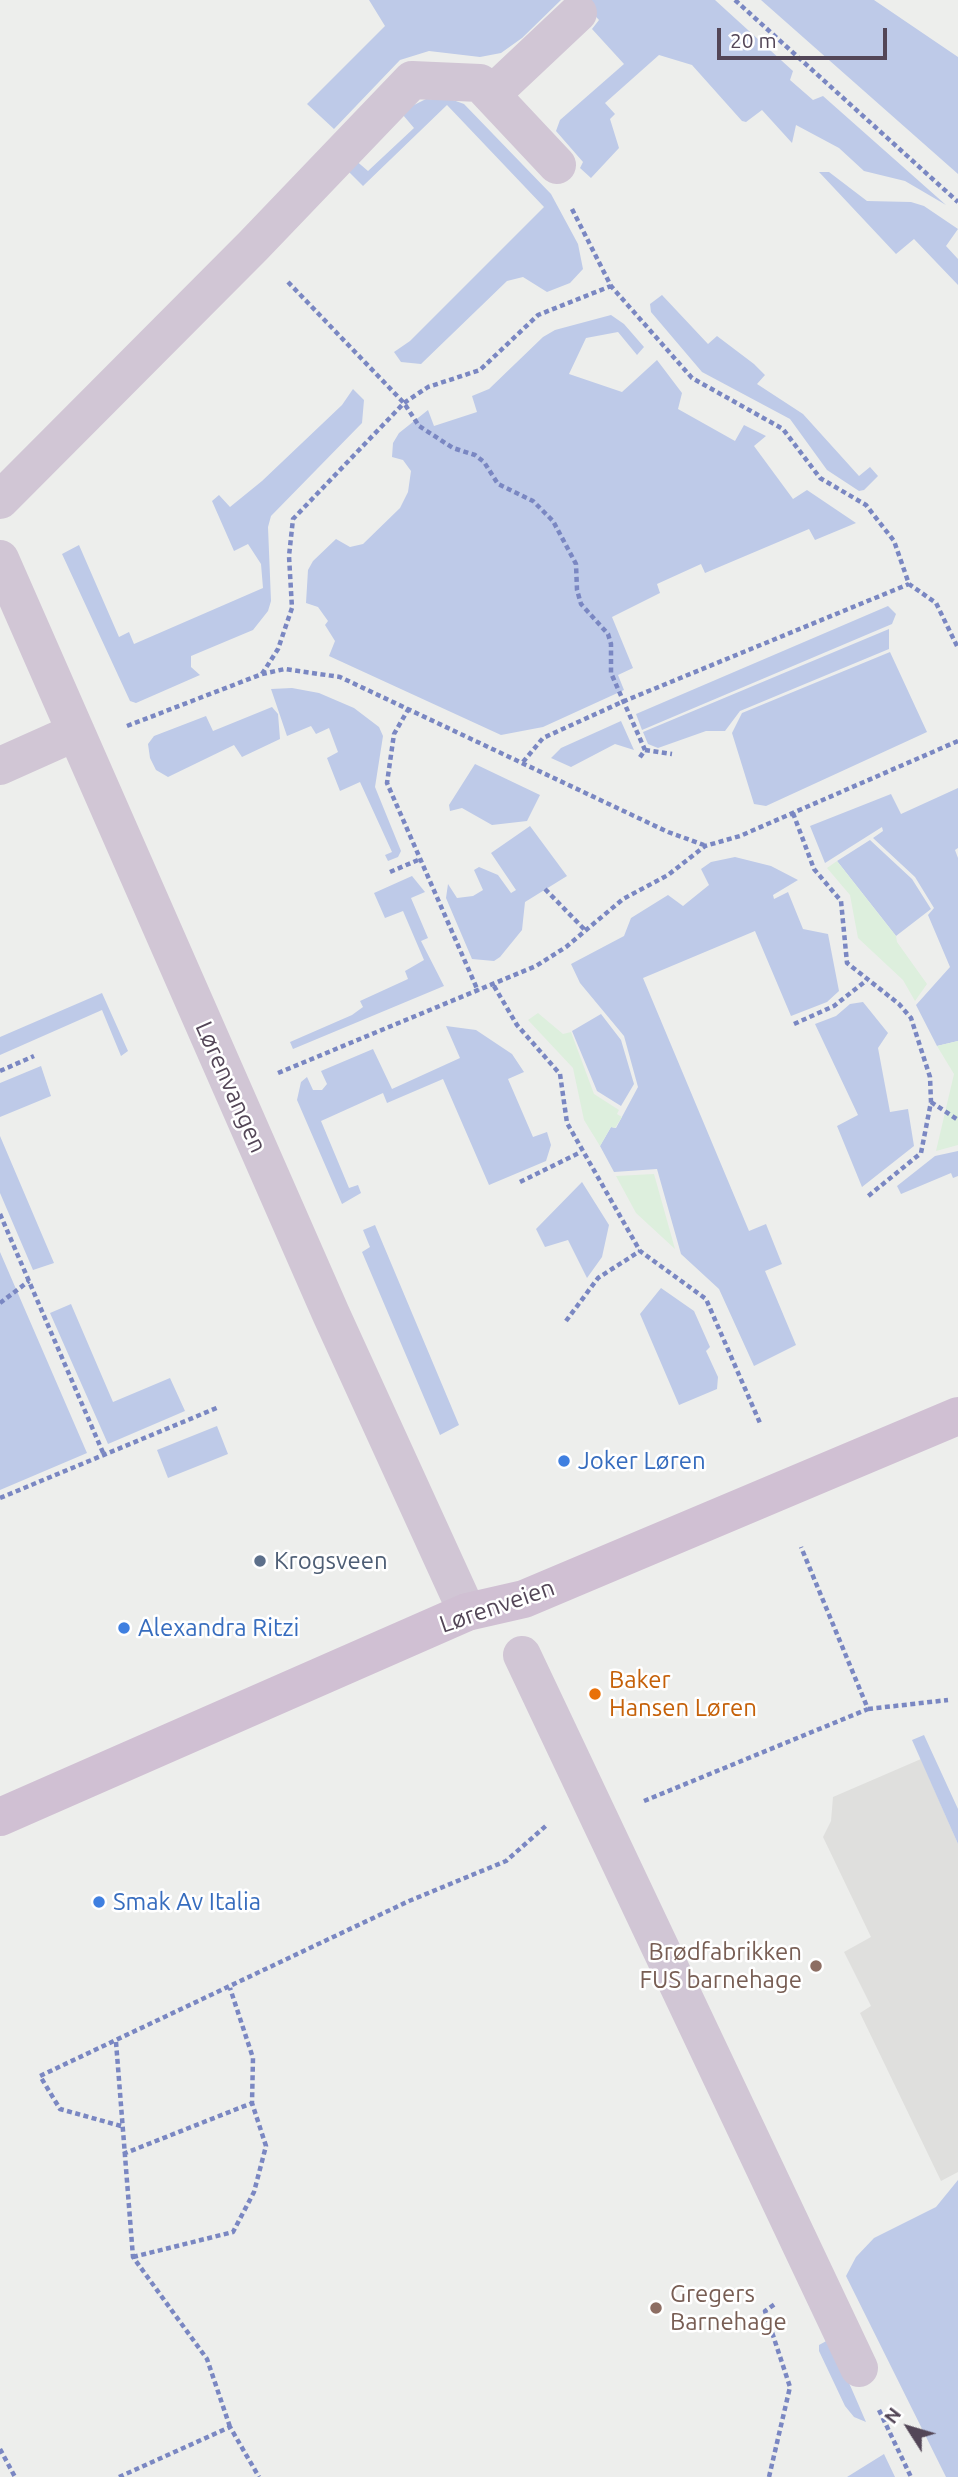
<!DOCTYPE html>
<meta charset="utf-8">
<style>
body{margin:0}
#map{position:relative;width:958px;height:2477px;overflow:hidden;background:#edeeec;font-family:Ubuntu,sans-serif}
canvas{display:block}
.north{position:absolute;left:874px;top:2393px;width:70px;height:70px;-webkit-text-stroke:5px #fff;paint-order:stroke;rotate:307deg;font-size:19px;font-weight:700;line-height:28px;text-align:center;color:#534657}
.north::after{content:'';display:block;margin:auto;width:24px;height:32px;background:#534657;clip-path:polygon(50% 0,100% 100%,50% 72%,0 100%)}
.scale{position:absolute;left:717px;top:28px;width:170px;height:32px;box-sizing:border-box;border:4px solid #534657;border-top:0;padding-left:9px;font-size:21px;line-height:24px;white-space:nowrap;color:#534657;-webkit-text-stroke:5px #fff;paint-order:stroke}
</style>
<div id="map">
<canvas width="958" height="2477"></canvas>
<div class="north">N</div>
<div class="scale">20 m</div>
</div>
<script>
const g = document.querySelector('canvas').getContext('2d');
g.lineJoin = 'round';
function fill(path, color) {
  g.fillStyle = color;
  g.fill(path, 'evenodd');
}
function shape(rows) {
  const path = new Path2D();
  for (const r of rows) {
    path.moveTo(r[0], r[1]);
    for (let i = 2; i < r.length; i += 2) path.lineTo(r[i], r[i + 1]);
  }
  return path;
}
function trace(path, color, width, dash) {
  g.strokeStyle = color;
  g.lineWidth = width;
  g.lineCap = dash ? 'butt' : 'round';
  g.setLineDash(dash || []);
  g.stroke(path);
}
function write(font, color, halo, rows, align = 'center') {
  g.font = font + ' Ubuntu,sans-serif';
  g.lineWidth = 5;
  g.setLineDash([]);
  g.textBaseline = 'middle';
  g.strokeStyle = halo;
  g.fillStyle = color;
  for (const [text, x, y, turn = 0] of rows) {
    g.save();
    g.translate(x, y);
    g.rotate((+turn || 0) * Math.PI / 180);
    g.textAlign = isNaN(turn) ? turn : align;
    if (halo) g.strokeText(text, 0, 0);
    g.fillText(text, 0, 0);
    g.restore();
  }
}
fill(shape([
 [921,1759,958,1844,958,2172,941,2181,860,2013,871,2006,844,1952,871,1937,823,1837,831,1821,833,1797]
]), '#dfdfdd');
fill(shape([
 [369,0,561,0,522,38,501,53,480,57,429,51,400,60,334,129,307,104,385,26],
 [592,0,715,0,793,71,790,80,813,100,823,96,946,205,905,181,864,171,839,148,796,125,792,143,762,110,746,122,742,121,692,65,659,55,605,103,615,114,610,119,619,148,591,178,580,168,583,162,556,131,560,120,624,64,592,29,599,20,587,7],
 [761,0,874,0,958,57,958,174],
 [426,99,453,100,464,104,551,194,578,244,583,269,570,283,547,292,523,277,507,281,421,364,401,362,394,352,410,341,544,207,447,105,363,186,347,170,354,159,368,171,414,128,403,115,410,107],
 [819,172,829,172,867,201,911,202,924,206,958,229,946,246,958,259,958,285,914,239,896,254],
 [662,295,708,344,717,336,754,364,765,375,757,384,803,414,859,476,870,467,878,476,864,490,859,491,827,470,790,419,702,372,651,312,650,304],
 [611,315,624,324,644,347,637,355,618,332,586,338,569,374,622,392,657,360,682,393,678,409,735,441,744,425,766,436,754,446,793,499,807,490,856,523,815,540,809,529,705,573,701,564,657,584,660,593,612,617,633,668,618,675,624,690,543,727,501,735,329,656,335,641,325,625,328,621,318,607,306,603,308,570,313,561,336,539,350,547,363,544,400,508,408,492,411,471,403,460,392,457,393,443,399,433,428,410,434,426,477,412,472,396,489,389,543,337,555,330],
 [353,389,364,400,362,423,271,516,268,527,271,601,268,611,253,630,191,656,191,667,200,675,136,703,130,701,62,554,79,545,119,637,129,632,134,644,263,588,261,564,248,544,234,551,212,501,219,495,230,507,262,481,342,405],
 [888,606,896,614,892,624,642,730,636,714],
 [889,629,889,649,740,711,725,731,706,731,658,748,648,744,643,732],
 [890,652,927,732,766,806,754,804,732,733,742,713],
 [292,688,319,693,354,708,379,727,383,736,375,787,401,851,398,857,388,861,385,855,392,852,360,782,340,791,327,758,338,752,329,728,316,734,311,726,287,736,271,689],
 [272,707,278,714,280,739,242,757,234,745,168,777,156,770,150,758,148,744,154,736,206,716,213,731],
 [621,721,634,750,615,744,571,767,551,758,561,748],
 [475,764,540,795,527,821,492,825,462,808,450,811,449,805],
 [958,788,958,848,955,850,958,858,958,1041,937,1046,916,1005,950,967,928,915,934,908,915,877,873,838,883,831,882,827,825,863,810,826,891,794,901,814],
 [530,826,567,876,525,902,522,930,500,957,494,961,472,959,446,898,448,884,457,898,473,896,483,890,474,870,479,867,498,875,511,893,516,890,491,853],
 [870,840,912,879,931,909,896,936,837,861],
 [735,857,771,866,798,880,773,895,774,899,788,892,803,929,828,934,839,991,827,1002,791,1016,755,931,643,978,749,1231,766,1224,782,1264,765,1271,796,1345,754,1366,719,1289,681,1254,657,1169,614,1172,600,1146,611,1127,616,1128,638,1087,624,1036,580,983,571,964,624,936,631,918,668,895,683,906,709,885,701,869,711,862],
 [412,876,425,892,411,898,428,938,421,941,444,986,293,1049,290,1042,352,1015,363,1007,360,1001,408,979,405,971,424,960,403,911,385,918,374,893],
 [102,993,128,1051,121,1056,102,1010,0,1055,0,1037],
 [863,1002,888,1033,878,1048,890,1112,908,1109,914,1146,862,1187,837,1126,858,1115,815,1024,836,1016,850,1004],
 [601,1014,621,1040,634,1084,621,1106,597,1091,572,1031],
 [446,1026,476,1030,512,1054,524,1072,508,1079,533,1137,547,1132,551,1145,546,1161,489,1185,443,1079,387,1103,383,1093,321,1121,349,1188,358,1185,361,1193,342,1204,297,1100,301,1082,307,1077,313,1090,322,1090,327,1084,321,1071,373,1049,392,1089,460,1058],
 [41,1066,51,1096,0,1117,0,1083],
 [0,1136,54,1263,33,1270,0,1193],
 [958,1151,958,1176,953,1178,951,1173,901,1194,897,1186,935,1156],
 [582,1182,609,1225,602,1257,587,1278,568,1240,545,1247,536,1229],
 [375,1225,459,1425,440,1435,362,1252,370,1247,363,1230],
 [0,1252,87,1453,0,1490],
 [661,1288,694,1311,710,1347,706,1351,718,1377,717,1389,679,1405,640,1314],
 [71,1304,113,1402,170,1378,185,1411,108,1444,50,1313],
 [217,1426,228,1454,168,1478,157,1450],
 [924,1735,958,1809,958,1844,912,1740],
 [958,2180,958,2477,946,2477,846,2276,856,2257,874,2238,936,2207],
 [830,2339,866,2422,854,2417,845,2406,819,2351,819,2345],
 [884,2454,895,2477,847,2477]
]), '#becae8');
fill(shape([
 [837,861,896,936,897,942,927,984,915,1001,903,980,858,938,850,895,827,868],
 [538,1013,563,1034,571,1032,594,1094,619,1110,617,1114,622,1117,615,1128,611,1127,600,1146,584,1120,573,1068,528,1020],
 [958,1041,958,1145,936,1151,954,1074,937,1046],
 [654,1174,675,1249,636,1213,616,1176]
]), '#ddefdd');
trace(shape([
 [735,0,958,202],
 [572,209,611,286,692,378,783,429,820,478,866,505,894,541,909,584,936,603,958,648],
 [288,282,404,403,419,426,453,448,475,455,484,462,498,484,533,501,553,521,576,564,577,590,581,604,608,634,611,644,611,673,645,750,638,760],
 [262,674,278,649,292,608,289,556,293,519,404,403,428,387,480,370,538,315,611,286],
 [409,708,394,734,387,783,478,991],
 [127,726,262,674,285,669,340,677,668,832,704,845],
 [645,750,672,754],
 [523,762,543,738,622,702,909,584],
 [793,813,814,869,841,901,847,963,899,1004,911,1018,930,1077,931,1102,921,1153,867,1197],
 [390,872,418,860],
 [545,889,585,930],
 [494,986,517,1025,560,1074,567,1123,640,1251,706,1299,760,1423],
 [794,1024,834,1006,867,980],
 [0,1071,34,1056],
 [278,1073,536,966,566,947,623,899,668,875,705,846,740,836,958,741],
 [931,1102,958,1120],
 [520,1182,581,1152],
 [0,1214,104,1455],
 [0,1303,29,1281],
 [566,1321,598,1278,640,1251],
 [0,1498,219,1407],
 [868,1709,948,1700],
 [644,1801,868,1709,801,1547],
 [116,2042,133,2257,207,2359,230,2427],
 [121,2126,60,2109,40,2076,409,1901,506,1861,548,1824],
 [123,2154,252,2103,253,2058,230,1988],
 [133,2257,233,2232,254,2192,266,2146,252,2103],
 [879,2410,911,2477],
 [0,2449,15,2477],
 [119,2477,230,2427,259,2477],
 [769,2477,790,2387,765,2311,775,2304]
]), '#7a87c2', 4.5, [5, 3.5]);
trace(shape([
 [492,94,578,13],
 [0,500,253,246,412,80,480,83,557,165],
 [0,559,331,1314,467,1612],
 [0,766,76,732],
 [522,1655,859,2368]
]), '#d1c6d5', 38);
trace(shape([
 [0,1817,467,1612,524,1599,958,1416]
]), '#d0c0d3', 38);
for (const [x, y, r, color] of [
 [564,1461,7,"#3f7fe0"],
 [260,1561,7,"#5c6f8a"],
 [124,1628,7,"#3f7fe0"],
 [595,1694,7,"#e8710a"],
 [99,1902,7,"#3f7fe0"],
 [816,1966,7,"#8d6e63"],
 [656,2308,7,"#8d6e63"]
]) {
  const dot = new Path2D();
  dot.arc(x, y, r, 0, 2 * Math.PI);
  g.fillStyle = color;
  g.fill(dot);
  trace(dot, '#fff', 2.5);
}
write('24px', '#534657', '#fff', [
 ["Lørenvangen",231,1087,66],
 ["Lørenveien",497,1606,-19]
]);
write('24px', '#366cbe', '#fff', [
 ["Joker Løren",578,1461],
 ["Alexandra Ritzi",138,1628],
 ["Smak Av Italia",113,1902]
], 'left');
write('24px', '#4e5e75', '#fff', [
 ["Krogsveen",274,1561]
], 'left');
write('24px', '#c56008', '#fff', [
 ["Baker",609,1680],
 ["Hansen Løren",609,1708]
], 'left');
write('24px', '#785e54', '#fff', [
 ["Brødfabrikken",802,1952],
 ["FUS barnehage",802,1980],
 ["Gregers",670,2294,"left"],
 ["Barnehage",670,2322,"left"]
], 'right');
</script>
